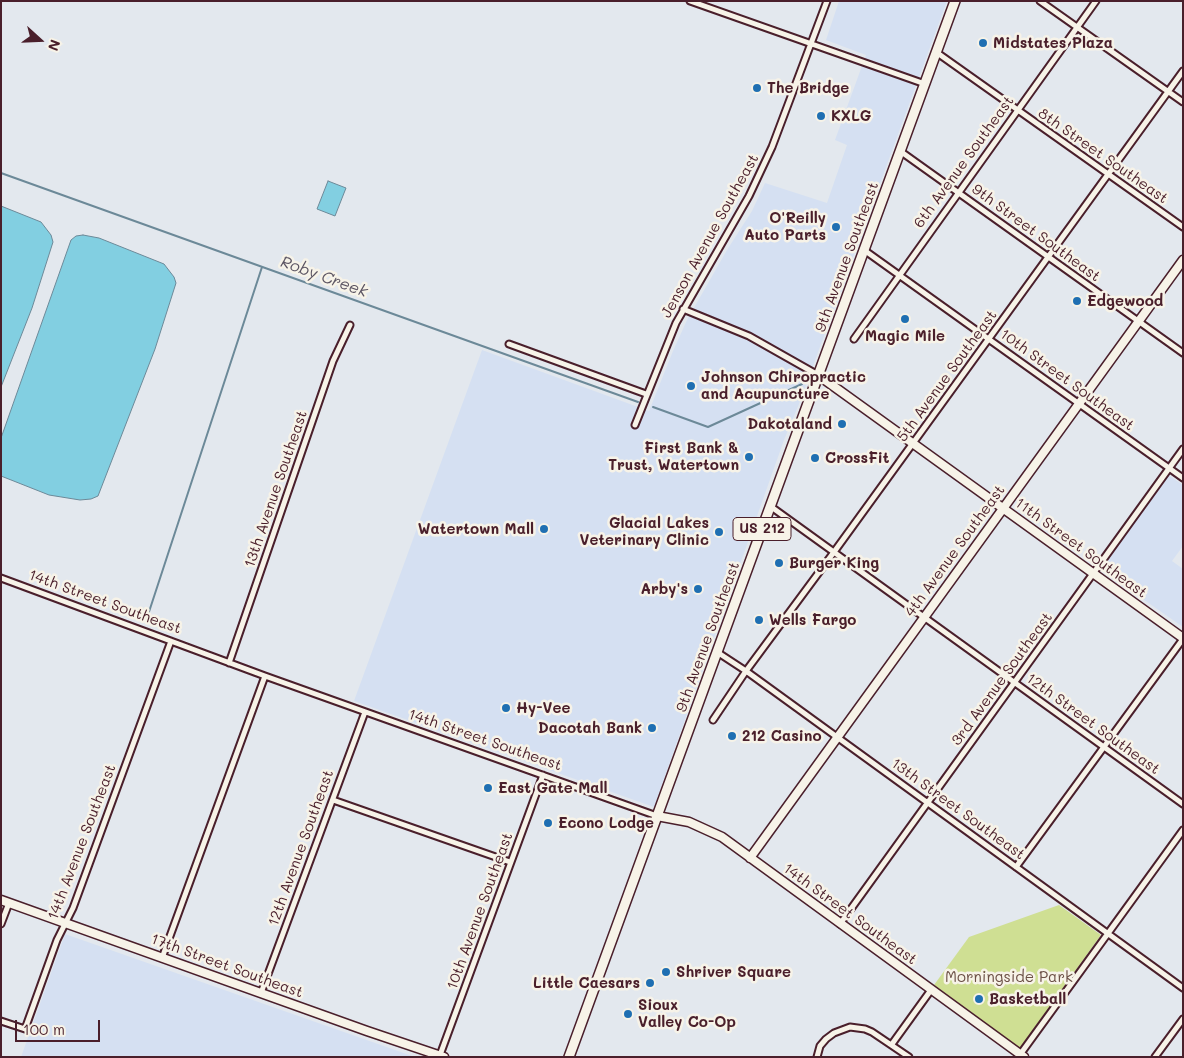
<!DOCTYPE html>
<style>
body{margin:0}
#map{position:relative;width:1184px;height:1058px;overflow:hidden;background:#e3e8ee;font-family:Mali,sans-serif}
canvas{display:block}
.frame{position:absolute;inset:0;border:2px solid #4a1f2b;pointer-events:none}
.north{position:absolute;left:15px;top:15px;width:50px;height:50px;-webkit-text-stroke:4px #f7f3e8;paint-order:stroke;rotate:110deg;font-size:14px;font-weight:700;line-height:20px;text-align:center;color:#4a1f2b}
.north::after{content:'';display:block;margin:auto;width:18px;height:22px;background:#4a1f2b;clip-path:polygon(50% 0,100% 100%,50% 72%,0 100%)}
.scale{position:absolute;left:15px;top:1020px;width:85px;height:22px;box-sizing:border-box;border:2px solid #4a1f2b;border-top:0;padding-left:6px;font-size:15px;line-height:18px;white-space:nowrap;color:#4a1f2b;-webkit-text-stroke:4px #f7f3e8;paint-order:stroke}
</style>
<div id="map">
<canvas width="1184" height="1058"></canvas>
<div class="frame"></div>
<div class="north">N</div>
<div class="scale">100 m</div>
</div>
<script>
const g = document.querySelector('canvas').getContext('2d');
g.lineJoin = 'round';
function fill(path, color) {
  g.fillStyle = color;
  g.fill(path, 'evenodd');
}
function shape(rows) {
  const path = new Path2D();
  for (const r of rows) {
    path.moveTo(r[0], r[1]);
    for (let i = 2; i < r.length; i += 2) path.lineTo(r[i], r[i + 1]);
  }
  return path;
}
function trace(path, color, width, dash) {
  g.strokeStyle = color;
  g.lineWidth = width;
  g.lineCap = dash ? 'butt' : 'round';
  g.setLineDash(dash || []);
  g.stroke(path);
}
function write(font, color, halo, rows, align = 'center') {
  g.font = font + ' Mali,sans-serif';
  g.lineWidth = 5;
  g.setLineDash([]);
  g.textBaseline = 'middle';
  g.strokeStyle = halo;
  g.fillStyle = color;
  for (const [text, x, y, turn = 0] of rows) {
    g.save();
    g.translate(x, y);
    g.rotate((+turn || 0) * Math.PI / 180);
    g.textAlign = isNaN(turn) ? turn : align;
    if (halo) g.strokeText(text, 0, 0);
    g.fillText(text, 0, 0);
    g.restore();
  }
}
fill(shape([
 [839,1,947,1,799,404,784,440,654,807,354,701,482,350,649,411,673,351,687,320,727,250,752,211,765,183,827,203,847,145,835,140,866,55,826,40],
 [1168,475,1183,485,1183,546,1172,561,1183,569,1183,627,1101,570],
 [65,934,415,1057,21,1057]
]), '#d5e0f2');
fill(shape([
 [1059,905,1101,935,1020,1048,934,985,969,937]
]), '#cfdf93');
const water = shape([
 [328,181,346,188,335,216,317,209,328,181],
 [1,206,41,222,51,235,53,242,32,308,1,387,1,206],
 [83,235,99,238,164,264,174,277,176,283,155,349,98,496,91,499,80,500,49,495,1,476,1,438,71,240,76,236,83,235]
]);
fill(water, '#82cfe1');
trace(water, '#6c8998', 1);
trace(shape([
 [1,173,638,402],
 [653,407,708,427,802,384],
 [146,621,262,267]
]), '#6c8998', 2);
const street = shape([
 [690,1,925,84],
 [1040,1,1183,102],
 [936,52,1183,227],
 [900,151,1183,353],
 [864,250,1183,478],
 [683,309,749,336,818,375],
 [854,339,1096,1],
 [509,344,646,394],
 [635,425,676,323,749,196,772,147,827,1],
 [770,506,1183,804],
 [1,578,265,676,657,816],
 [717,652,746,671,1183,988],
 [229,663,333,361,350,325],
 [713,720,746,671,834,552,1183,71],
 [333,800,510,862],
 [1016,867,1183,639],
 [1,924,9,903],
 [840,924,1183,449],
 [162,958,265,676],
 [261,993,365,712],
 [1,1021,25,1029,57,940,73,908,171,641],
 [892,1044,931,990],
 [440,1055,543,775],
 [1019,1056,1183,830],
 [817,1057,820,1046,826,1039,834,1033,850,1027,865,1029,872,1032,909,1057],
 [1155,1057,1183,1019]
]);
const secondary = shape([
 [818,375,1183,638],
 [657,816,689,822,722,837,1024,1057],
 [750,858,1183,260],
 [1,900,367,1031,444,1057]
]);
const primary = shape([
 [569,1057,955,1]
]);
trace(street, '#4a1f2b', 9);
trace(secondary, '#4a1f2b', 11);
trace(primary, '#4a1f2b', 12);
trace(street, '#f7f3e8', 5);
trace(secondary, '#f7f3e8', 8);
trace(primary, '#f7f3e8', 9);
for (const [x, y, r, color] of [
 [983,43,5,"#1f6fb2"],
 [757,88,5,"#1f6fb2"],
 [821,116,5,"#1f6fb2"],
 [836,227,5,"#1f6fb2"],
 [1077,301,5,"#1f6fb2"],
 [905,319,5,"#1f6fb2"],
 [691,386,5,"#1f6fb2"],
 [842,424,5,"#1f6fb2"],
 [749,457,5,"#1f6fb2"],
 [815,458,5,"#1f6fb2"],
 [544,529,5,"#1f6fb2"],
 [719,532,5,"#1f6fb2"],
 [779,563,5,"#1f6fb2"],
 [698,589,5,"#1f6fb2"],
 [759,620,5,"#1f6fb2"],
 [506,708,5,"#1f6fb2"],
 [652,728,5,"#1f6fb2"],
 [732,736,5,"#1f6fb2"],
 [488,788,5,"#1f6fb2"],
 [548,823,5,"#1f6fb2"],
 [666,972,5,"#1f6fb2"],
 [650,983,5,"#1f6fb2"],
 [979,999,5,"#1f6fb2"],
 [628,1014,5,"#1f6fb2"]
]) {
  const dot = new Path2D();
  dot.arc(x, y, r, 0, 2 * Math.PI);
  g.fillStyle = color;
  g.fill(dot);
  trace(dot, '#f7f3e8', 2);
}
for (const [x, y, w] of [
 [762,529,58]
]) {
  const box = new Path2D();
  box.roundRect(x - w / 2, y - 11.5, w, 23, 4);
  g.fillStyle = '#f7f3e8';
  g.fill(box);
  trace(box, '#4a1f2b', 1);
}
write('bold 14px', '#4a1f2b', null, [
 ["US 212",762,529]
]);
write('bold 15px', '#4a1f2b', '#f7f3e8', [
 ["Midstates Plaza",993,43],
 ["The Bridge",767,88],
 ["KXLG",831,116],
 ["O'Reilly",826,218,"right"],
 ["Auto Parts",826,235,"right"],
 ["Edgewood",1087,301],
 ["Magic Mile",905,336,"center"],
 ["Johnson Chiropractic",701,377],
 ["and Acupuncture",701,394],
 ["Dakotaland",832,424,"right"],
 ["First Bank &",739,448,"right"],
 ["Trust, Watertown",739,465,"right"],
 ["CrossFit",825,458],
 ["Glacial Lakes",709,523,"right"],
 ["Veterinary Clinic",709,540,"right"],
 ["Watertown Mall",534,529,"right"],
 ["Burger King",789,563],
 ["Arby's",688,589,"right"],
 ["Wells Fargo",769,620],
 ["Hy-Vee",516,708],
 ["Dacotah Bank",642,728,"right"],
 ["212 Casino",742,736],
 ["East Gate Mall",498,788],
 ["Econo Lodge",558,823],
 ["Shriver Square",676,972],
 ["Little Caesars",640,983,"right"],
 ["Basketball",989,999],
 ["Sioux",638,1005],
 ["Valley Co-Op",638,1022]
], 'left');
write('15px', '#4a1f2b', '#f7f3e8', [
 ["8th Street Southeast",1103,156,35],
 ["6th Avenue Southeast",964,162,-54],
 ["9th Street Southeast",1036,233,36],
 ["Jenson Avenue Southeast",710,236,-61],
 ["9th Avenue Southeast",847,257,-70],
 ["5th Avenue Southeast",947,376,-54],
 ["10th Street Southeast",1067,380,36],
 ["13th Avenue Southeast",276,489,-71],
 ["11th Street Southeast",1081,548,36],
 ["4th Avenue Southeast",955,551,-54],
 ["14th Street Southeast",105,602,20],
 ["9th Avenue Southeast",708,637,-70],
 ["3rd Avenue Southeast",1002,679,-54],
 ["12th Street Southeast",1093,724,36],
 ["14th Street Southeast",485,740,19],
 ["13th Street Southeast",958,809,36],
 ["14th Avenue Southeast",82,842,-69],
 ["12th Avenue Southeast",301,848,-70],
 ["10th Avenue Southeast",480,911,-70],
 ["14th Street Southeast",850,914,36],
 ["17th Street Southeast",227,966,20]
]);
write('15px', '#6b4f45', '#f7f3e8', [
 ["Morningside Park",1009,977]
]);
write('italic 16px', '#5b5462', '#f7f3e8', [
 ["Roby Creek",324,277,20]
]);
</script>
